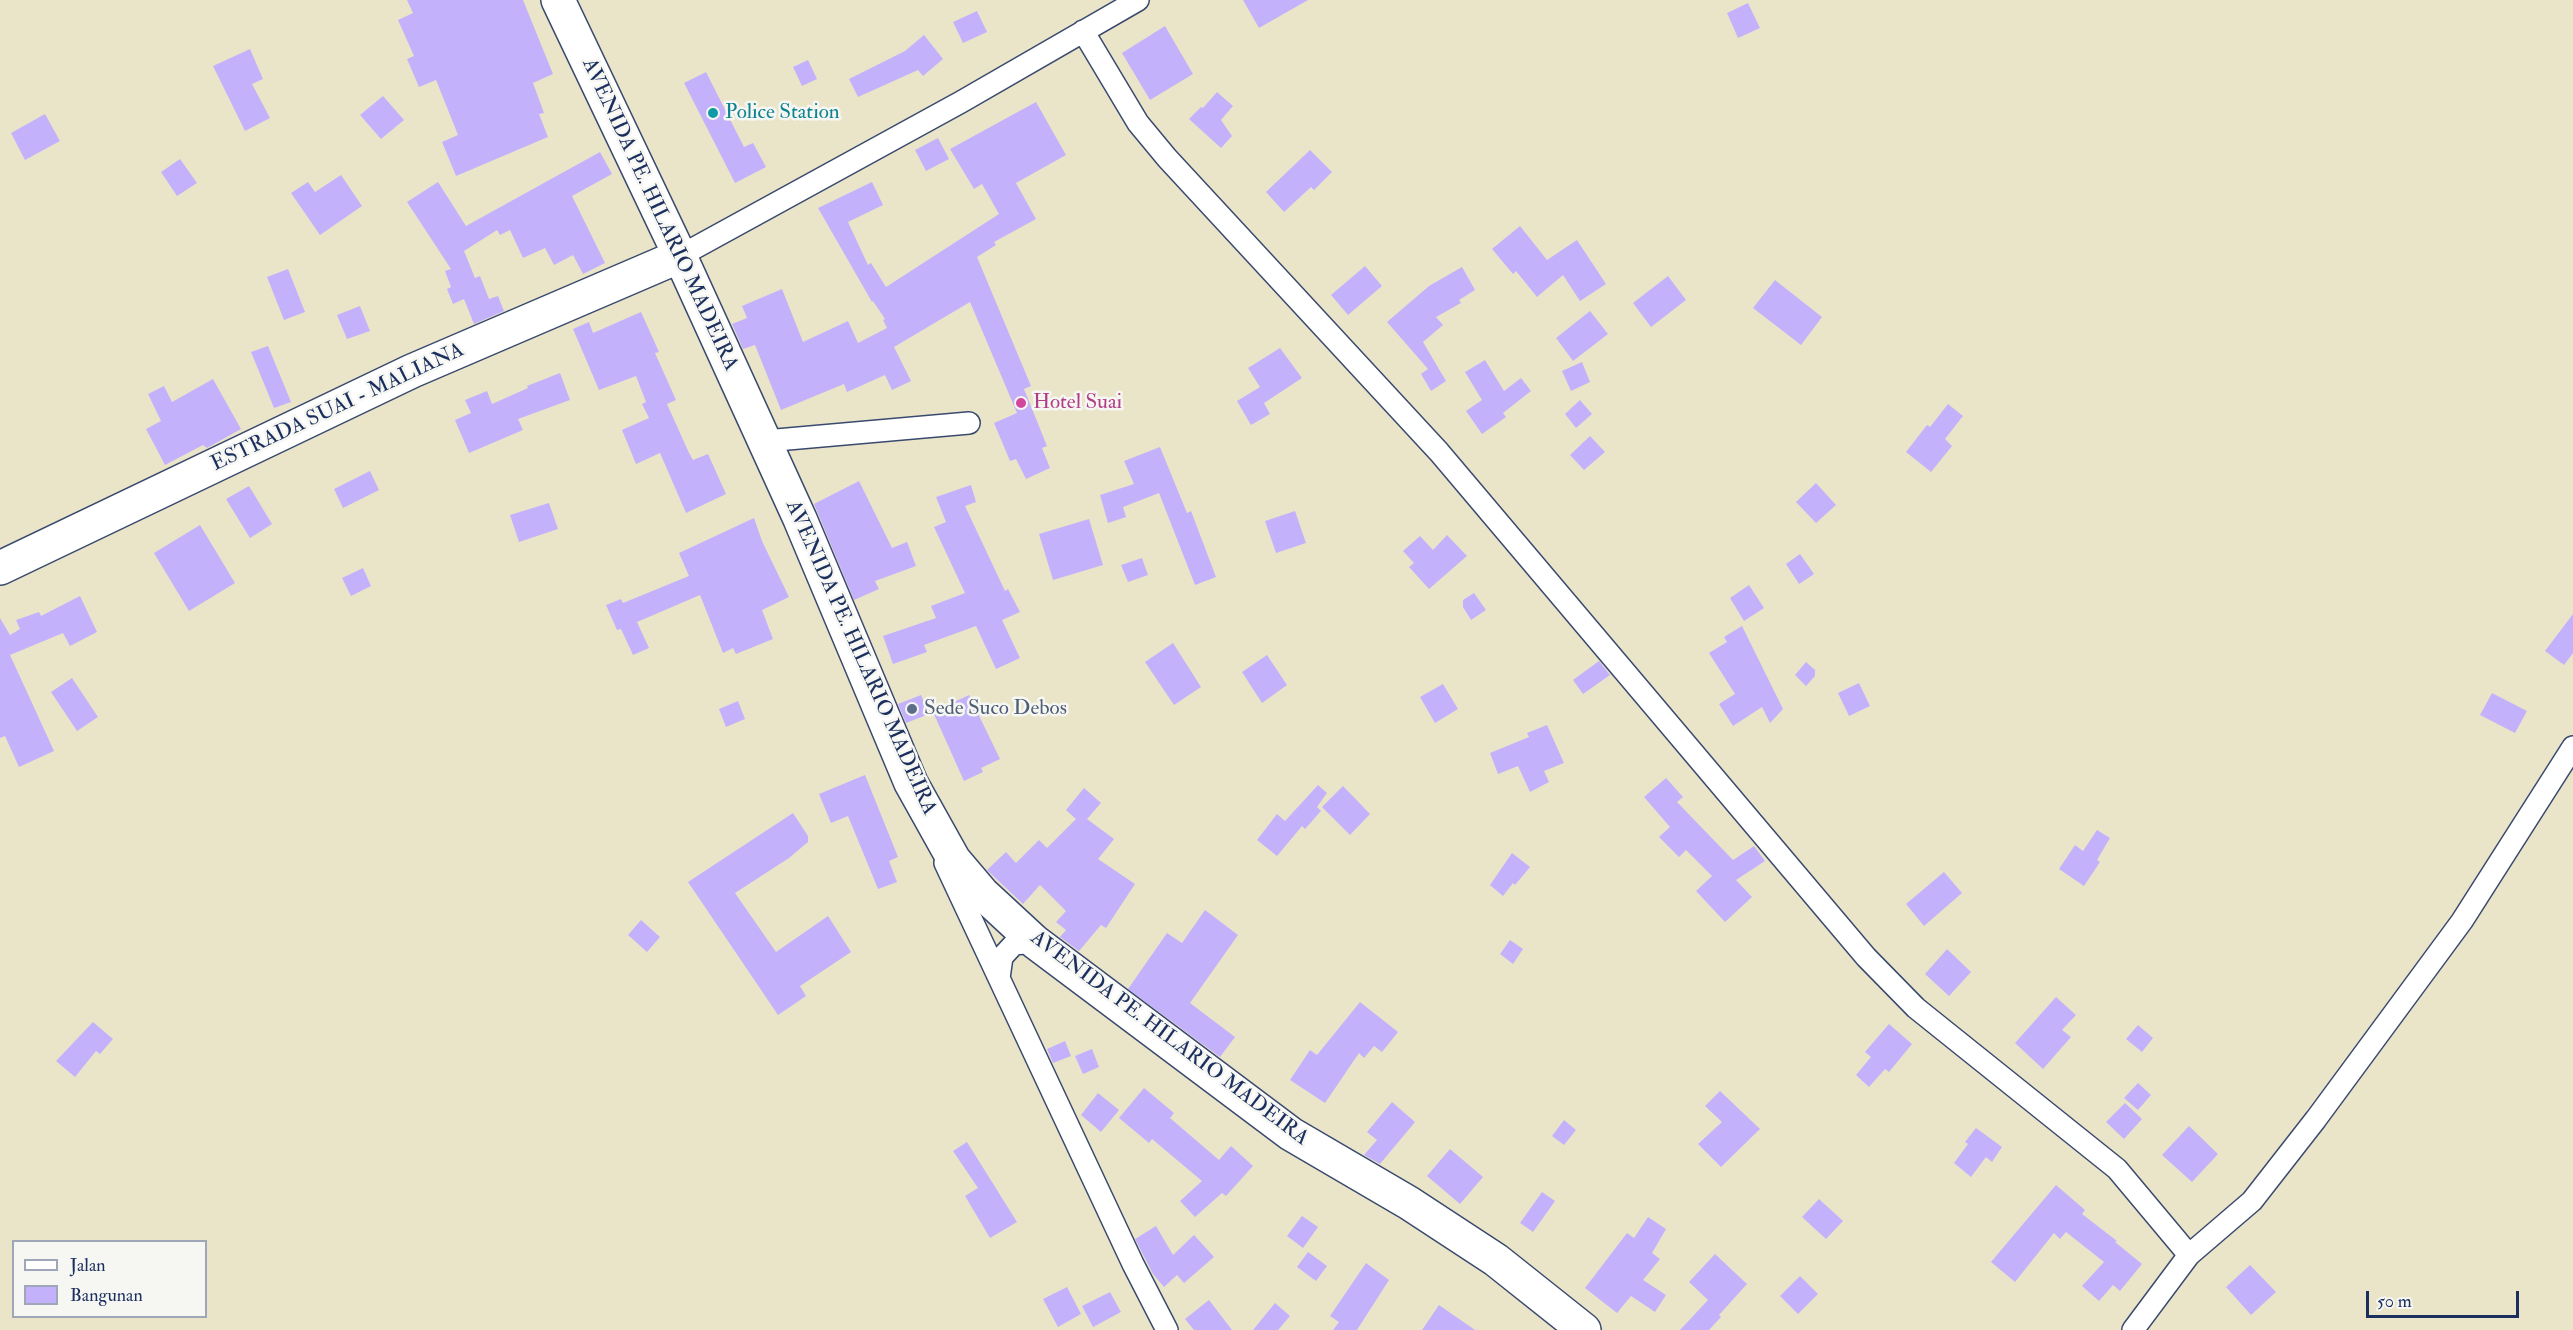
<!DOCTYPE html>
<style>
body{margin:0}
#map{position:relative;width:2573px;height:1330px;overflow:hidden;background:#eae5c9;font-family:"IM FELL Double Pica",serif}
canvas{display:block}
.legend{position:absolute;left:12px;top:1240px;width:195px;height:78px;box-sizing:border-box;background:#f6f6f2;border:2px solid #9ea6b7;margin:0;padding:8px 10px;list-style:none;font-size:18px;color:#1b2f5e}
.legend li{display:flex;align-items:center;gap:12px;height:30px}
.legend b{width:30px;border:2px solid #9ea6b7}
.scale{position:absolute;left:2366px;top:1291px;width:153px;height:27px;box-sizing:border-box;border:3px solid #1b2f5e;border-top:0;padding-left:8px;font-size:18px;line-height:21px;white-space:nowrap;color:#1b2f5e;-webkit-text-stroke:4px #f6f6f2;paint-order:stroke}
</style>
<div id="map">
<canvas width="2573" height="1330"></canvas>
<ul class="legend">
<li><b style="height:8px;background:#fff"></b>Jalan</li>
<li><b style="height:16px;background:#c3b2fb"></b>Bangunan</li>
</ul>
<div class="scale">50 m</div>
</div>
<script>
const g = document.querySelector('canvas').getContext('2d');
g.lineJoin = 'round';
function fill(path, color) {
  g.fillStyle = color;
  g.fill(path, 'evenodd');
}
function shape(rows) {
  const path = new Path2D();
  for (const r of rows) {
    path.moveTo(r[0], r[1]);
    for (let i = 2; i < r.length; i += 2) path.lineTo(r[i], r[i + 1]);
  }
  return path;
}
function trace(path, color, width, dash) {
  g.strokeStyle = color;
  g.lineWidth = width;
  g.lineCap = dash ? 'butt' : 'round';
  g.setLineDash(dash || []);
  g.stroke(path);
}
function write(font, color, halo, rows, align = 'center') {
  g.font = font + ' "IM FELL Double Pica",serif';
  g.lineWidth = 5;
  g.setLineDash([]);
  g.textBaseline = 'middle';
  g.strokeStyle = halo;
  g.fillStyle = color;
  for (const [text, x, y, turn = 0] of rows) {
    g.save();
    g.translate(x, y);
    g.rotate((+turn || 0) * Math.PI / 180);
    g.textAlign = isNaN(turn) ? turn : align;
    if (halo) g.strokeText(text, 0, 0);
    g.fillText(text, 0, 0);
    g.restore();
  }
}
fill(shape([
 [407,0,523,0,553,74,533,83,544,113,539,114,548,137,456,176,442,142,458,135,436,80,419,87,407,59,414,56,398,20,413,13],
 [1243,0,1308,0,1259,28],
 [1748,3,1760,28,1738,38,1727,13],
 [977,11,987,32,963,43,953,22],
 [1165,26,1193,74,1150,100,1122,53],
 [924,35,943,59,923,76,918,70,858,97,849,79,905,51],
 [250,49,263,79,252,84,270,118,245,131,213,66],
 [808,60,817,79,802,86,793,67],
 [706,72,744,147,753,143,766,167,735,183,684,83],
 [1217,92,1233,106,1221,120,1232,136,1221,148,1189,119,1201,107,1203,108],
 [383,96,404,120,381,139,360,115],
 [1036,102,1066,155,1016,183,1036,219,994,242,996,245,977,257,1031,386,1024,389,1047,446,1042,448,1050,468,1026,479,1016,459,1010,461,994,423,1017,413,970,302,894,347,911,381,892,390,885,375,847,392,844,384,781,410,755,345,743,349,732,324,747,318,742,306,782,289,803,342,848,321,858,343,887,328,883,320,885,319,873,301,872,302,818,208,872,182,883,205,848,222,868,265,871,263,886,287,999,214,982,184,974,189,950,149],
 [45,114,60,141,25,160,11,133],
 [938,138,949,159,926,171,915,150],
 [1310,150,1332,172,1314,190,1311,187,1284,212,1266,192],
 [600,152,612,174,572,196,605,263,583,274,573,255,554,265,545,248,523,258,510,230,500,235,497,230,464,251,475,278,480,276,489,299,498,296,504,311,474,324,464,299,453,304,447,289,451,287,445,271,451,269,407,202,438,182,466,226],
 [180,159,197,183,177,196,161,172],
 [341,175,362,206,320,235,291,193,308,182,315,192],
 [1520,226,1547,260,1577,240,1606,284,1580,301,1563,275,1537,297,1516,271,1513,274,1492,249],
 [1365,266,1382,286,1348,315,1331,295],
 [1462,267,1475,290,1459,300,1461,303,1436,317,1443,325,1423,342,1446,381,1431,391,1421,374,1428,369,1387,322,1429,286],
 [288,269,305,312,284,320,267,277],
 [1668,276,1686,300,1651,327,1633,303],
 [1775,280,1822,317,1801,345,1753,308],
 [360,306,370,331,347,339,337,315],
 [1590,311,1608,334,1573,361,1556,338],
 [641,312,659,352,655,353,676,400,667,404,689,453,693,460,708,454,726,494,686,513,660,453,636,464,622,430,649,418,642,404,646,402,636,376,599,390,573,329,589,322,593,333],
 [268,346,291,402,274,408,251,352],
 [1280,348,1302,378,1264,403,1270,414,1251,425,1237,401,1260,387,1248,368],
 [1485,360,1504,391,1521,378,1531,391,1503,413,1506,417,1482,434,1466,411,1482,400,1465,372],
 [1582,362,1590,382,1571,391,1562,371],
 [560,373,570,400,518,419,523,430,469,453,455,420,471,413,465,400,487,391,492,404,528,388,527,386],
 [213,379,241,429,207,448,203,445,165,465,146,429,161,421,148,394,164,386,172,402],
 [1580,400,1592,414,1576,428,1565,414],
 [1948,404,1963,416,1945,439,1952,446,1931,472,1906,452,1927,425,1930,427],
 [1590,436,1605,452,1584,470,1570,455],
 [1160,447,1187,513,1191,511,1216,577,1195,585,1159,493,1123,507,1126,517,1108,523,1100,495,1134,484,1124,461],
 [370,471,379,490,343,508,334,489],
 [859,481,892,548,907,542,916,566,875,581,879,589,854,600,814,504],
 [1816,483,1836,505,1816,523,1796,502],
 [971,485,976,502,965,506,1005,591,1008,589,1020,612,1002,620,1020,658,996,669,976,626,924,645,927,652,893,664,883,636,936,618,931,606,965,593,934,527,946,522,936,497],
 [249,486,272,524,250,538,226,499],
 [549,503,558,529,519,542,510,515],
 [1295,511,1306,543,1276,553,1265,521],
 [754,518,762,541,789,597,762,610,773,639,736,654,733,648,723,653,700,595,637,622,649,648,633,655,621,629,617,630,606,605,621,599,623,603,689,576,679,553],
 [1089,519,1103,565,1053,580,1039,534],
 [200,525,235,583,189,611,154,553],
 [1447,535,1467,556,1429,589,1409,567,1414,563,1403,551,1420,536,1433,550],
 [1800,554,1814,574,1799,584,1786,564],
 [1142,558,1148,575,1128,582,1121,565],
 [363,568,371,586,351,596,342,578],
 [1749,585,1764,608,1744,621,1730,598],
 [1474,593,1486,610,1471,620,1463,607,1463,600],
 [80,596,97,632,70,646,63,633,10,655,54,751,19,767,5,736,0,738,0,618,10,635,20,629,16,620,39,612,41,616],
 [2573,614,2573,653,2564,665,2545,651],
 [1742,626,1783,709,1770,723,1762,707,1733,726,1719,704,1735,694,1709,653,1727,642,1724,637],
 [1173,643,1201,687,1174,705,1145,662],
 [1267,655,1287,685,1262,703,1242,672],
 [1599,661,1610,675,1583,694,1573,680],
 [1806,662,1815,670,1815,676,1806,686,1795,675],
 [72,678,98,717,77,731,51,692],
 [1859,683,1870,706,1849,716,1838,693],
 [1443,684,1458,709,1435,723,1420,697],
 [2492,693,2527,711,2515,733,2480,715],
 [921,695,929,714,906,723,898,704],
 [969,695,1000,759,981,768,983,772,964,781,933,712],
 [738,701,745,719,726,727,719,709],
 [1547,725,1564,763,1544,771,1549,782,1530,792,1518,766,1498,774,1490,753,1529,737,1527,733],
 [865,775,898,857,889,861,897,882,878,889,848,816,831,823,819,794],
 [1666,778,1683,797,1677,802,1733,860,1754,846,1765,861,1736,880,1752,897,1725,922,1696,891,1712,876,1686,850,1679,857,1659,837,1670,827,1644,797],
 [1318,785,1327,793,1317,807,1321,811,1305,829,1302,826,1277,856,1257,840,1277,814,1285,821],
 [1343,786,1370,814,1350,835,1322,807],
 [1084,788,1101,803,1087,819,1114,839,1098,859,1135,884,1106,928,1101,925,1079,951,1060,937,1066,930,1056,922,1066,911,1040,885,1023,904,987,870,1006,852,1016,863,1039,840,1047,848,1076,819,1066,810],
 [793,813,808,836,808,842,789,858,735,893,776,952,828,916,851,952,800,986,806,996,778,1015,688,882],
 [2097,830,2110,838,2097,860,2100,862,2084,886,2059,869,2075,845,2083,851],
 [1512,853,1530,867,1515,885,1513,883,1503,896,1490,885],
 [1944,872,1962,893,1924,926,1906,904],
 [1205,910,1238,935,1190,1003,1235,1037,1220,1057,1128,989,1167,933,1182,943],
 [641,920,660,937,647,952,628,935],
 [1510,940,1523,949,1513,964,1500,954],
 [1947,949,1971,972,1949,996,1925,974],
 [2056,997,2076,1015,2062,1030,2071,1037,2043,1069,2015,1043],
 [1360,1002,1398,1032,1382,1052,1374,1046,1364,1058,1359,1053,1325,1103,1290,1080,1310,1050,1317,1055],
 [93,1022,113,1039,100,1054,96,1051,75,1077,56,1061],
 [1889,1024,1912,1044,1889,1072,1885,1069,1869,1087,1856,1075,1871,1057,1865,1052],
 [2138,1025,2153,1038,2142,1052,2126,1039],
 [1065,1041,1071,1056,1053,1063,1047,1049],
 [1092,1049,1099,1067,1083,1074,1075,1056],
 [2138,1083,2151,1095,2138,1110,2124,1098],
 [1144,1088,1174,1113,1170,1118,1219,1160,1231,1146,1253,1166,1226,1196,1222,1193,1195,1217,1180,1201,1202,1181,1152,1139,1149,1143,1119,1118],
 [1720,1091,1760,1129,1721,1167,1698,1144,1722,1122,1705,1106],
 [1098,1093,1119,1110,1101,1132,1081,1115],
 [1392,1102,1415,1122,1380,1164,1364,1155,1377,1140,1367,1132],
 [2125,1103,2142,1119,2124,1139,2106,1122],
 [1564,1120,1576,1130,1564,1145,1552,1136],
 [2189,1126,2218,1154,2192,1182,2162,1155],
 [1976,1128,2002,1147,1992,1162,1986,1157,1971,1177,1954,1163,1968,1144,1965,1142],
 [967,1142,1017,1222,990,1238,965,1196,978,1188,953,1151],
 [1450,1149,1483,1177,1460,1204,1427,1176],
 [2056,1185,2085,1210,2082,1214,2117,1241,2115,1242,2142,1264,2120,1291,2113,1285,2099,1301,2082,1286,2104,1262,2066,1232,2060,1239,2054,1233,2015,1282,1991,1262],
 [1542,1192,1555,1201,1533,1232,1520,1223],
 [1819,1199,1843,1221,1826,1239,1802,1217],
 [1302,1216,1318,1227,1303,1248,1287,1236],
 [1648,1217,1666,1229,1652,1253,1660,1259,1643,1280,1666,1295,1655,1312,1631,1296,1617,1313,1585,1288,1627,1233,1634,1238],
 [1156,1226,1173,1255,1194,1235,1214,1257,1184,1283,1177,1275,1164,1287,1153,1274,1135,1239],
 [1308,1252,1327,1266,1316,1281,1297,1267],
 [1715,1254,1747,1284,1719,1315,1721,1317,1709,1330,1680,1330,1708,1300,1689,1282],
 [1366,1263,1389,1280,1357,1330,1333,1330,1339,1322,1330,1316],
 [2250,1265,2276,1292,2251,1315,2226,1287],
 [1800,1276,1818,1294,1798,1314,1780,1296],
 [1067,1287,1081,1314,1058,1327,1043,1299],
 [1110,1292,1121,1312,1093,1327,1082,1306],
 [1209,1300,1232,1330,1194,1330,1185,1319],
 [1275,1303,1290,1316,1278,1330,1253,1330],
 [1439,1305,1475,1330,1422,1330]
]), '#c3b2fb');
const minor = shape([
 [1083,31,1138,123,1167,158,1439,452,1866,957,1916,1008,2117,1169,2189,1255],
 [680,256,961,102,1138,0],
 [765,441,969,423],
 [945,863,1133,1264,1167,1330],
 [999,978,1002,957,1014,944,1035,942],
 [2133,1330,2189,1255,2252,1201,2316,1119,2462,921,2573,747]
]);
const primary = shape([
 [558,0,680,256,800,519,911,783,954,860,982,893,1035,942,1291,1134,1409,1203,1496,1260,1584,1330],
 [0,568,412,371,680,256]
]);
trace(minor, '#3a4a6e', 24);
trace(primary, '#3a4a6e', 36);
trace(minor, '#fff', 21);
trace(primary, '#fff', 33);
for (const [x, y, r, color] of [
 [713,113,6,"#0f9aa8"],
 [1021,403,6,"#d1479c"],
 [912,709,6,"#5c6f8a"]
]) {
  const dot = new Path2D();
  dot.arc(x, y, r, 0, 2 * Math.PI);
  g.fillStyle = color;
  g.fill(dot);
  trace(dot, '#f6f6f2', 2);
}
write('21px', '#0d838f', '#f6f6f2', [
 ["Police Station",725,113]
], 'left');
write('21px', '#1b2f5e', '#f6f6f2', [
 ["AVENIDA PE. HILARIO MADEIRA",659,215,65],
 ["ESTRADA SUAI - MALIANA",338,408,-25],
 ["AVENIDA PE. HILARIO MADEIRA",860,658,66],
 ["AVENIDA PE. HILARIO MADEIRA",1169,1039,37]
]);
write('21px', '#b23c85', '#f6f6f2', [
 ["Hotel Suai",1033,403]
], 'left');
write('21px', '#4e5e75', '#f6f6f2', [
 ["Sede Suco Debos",924,709]
], 'left');
</script>
